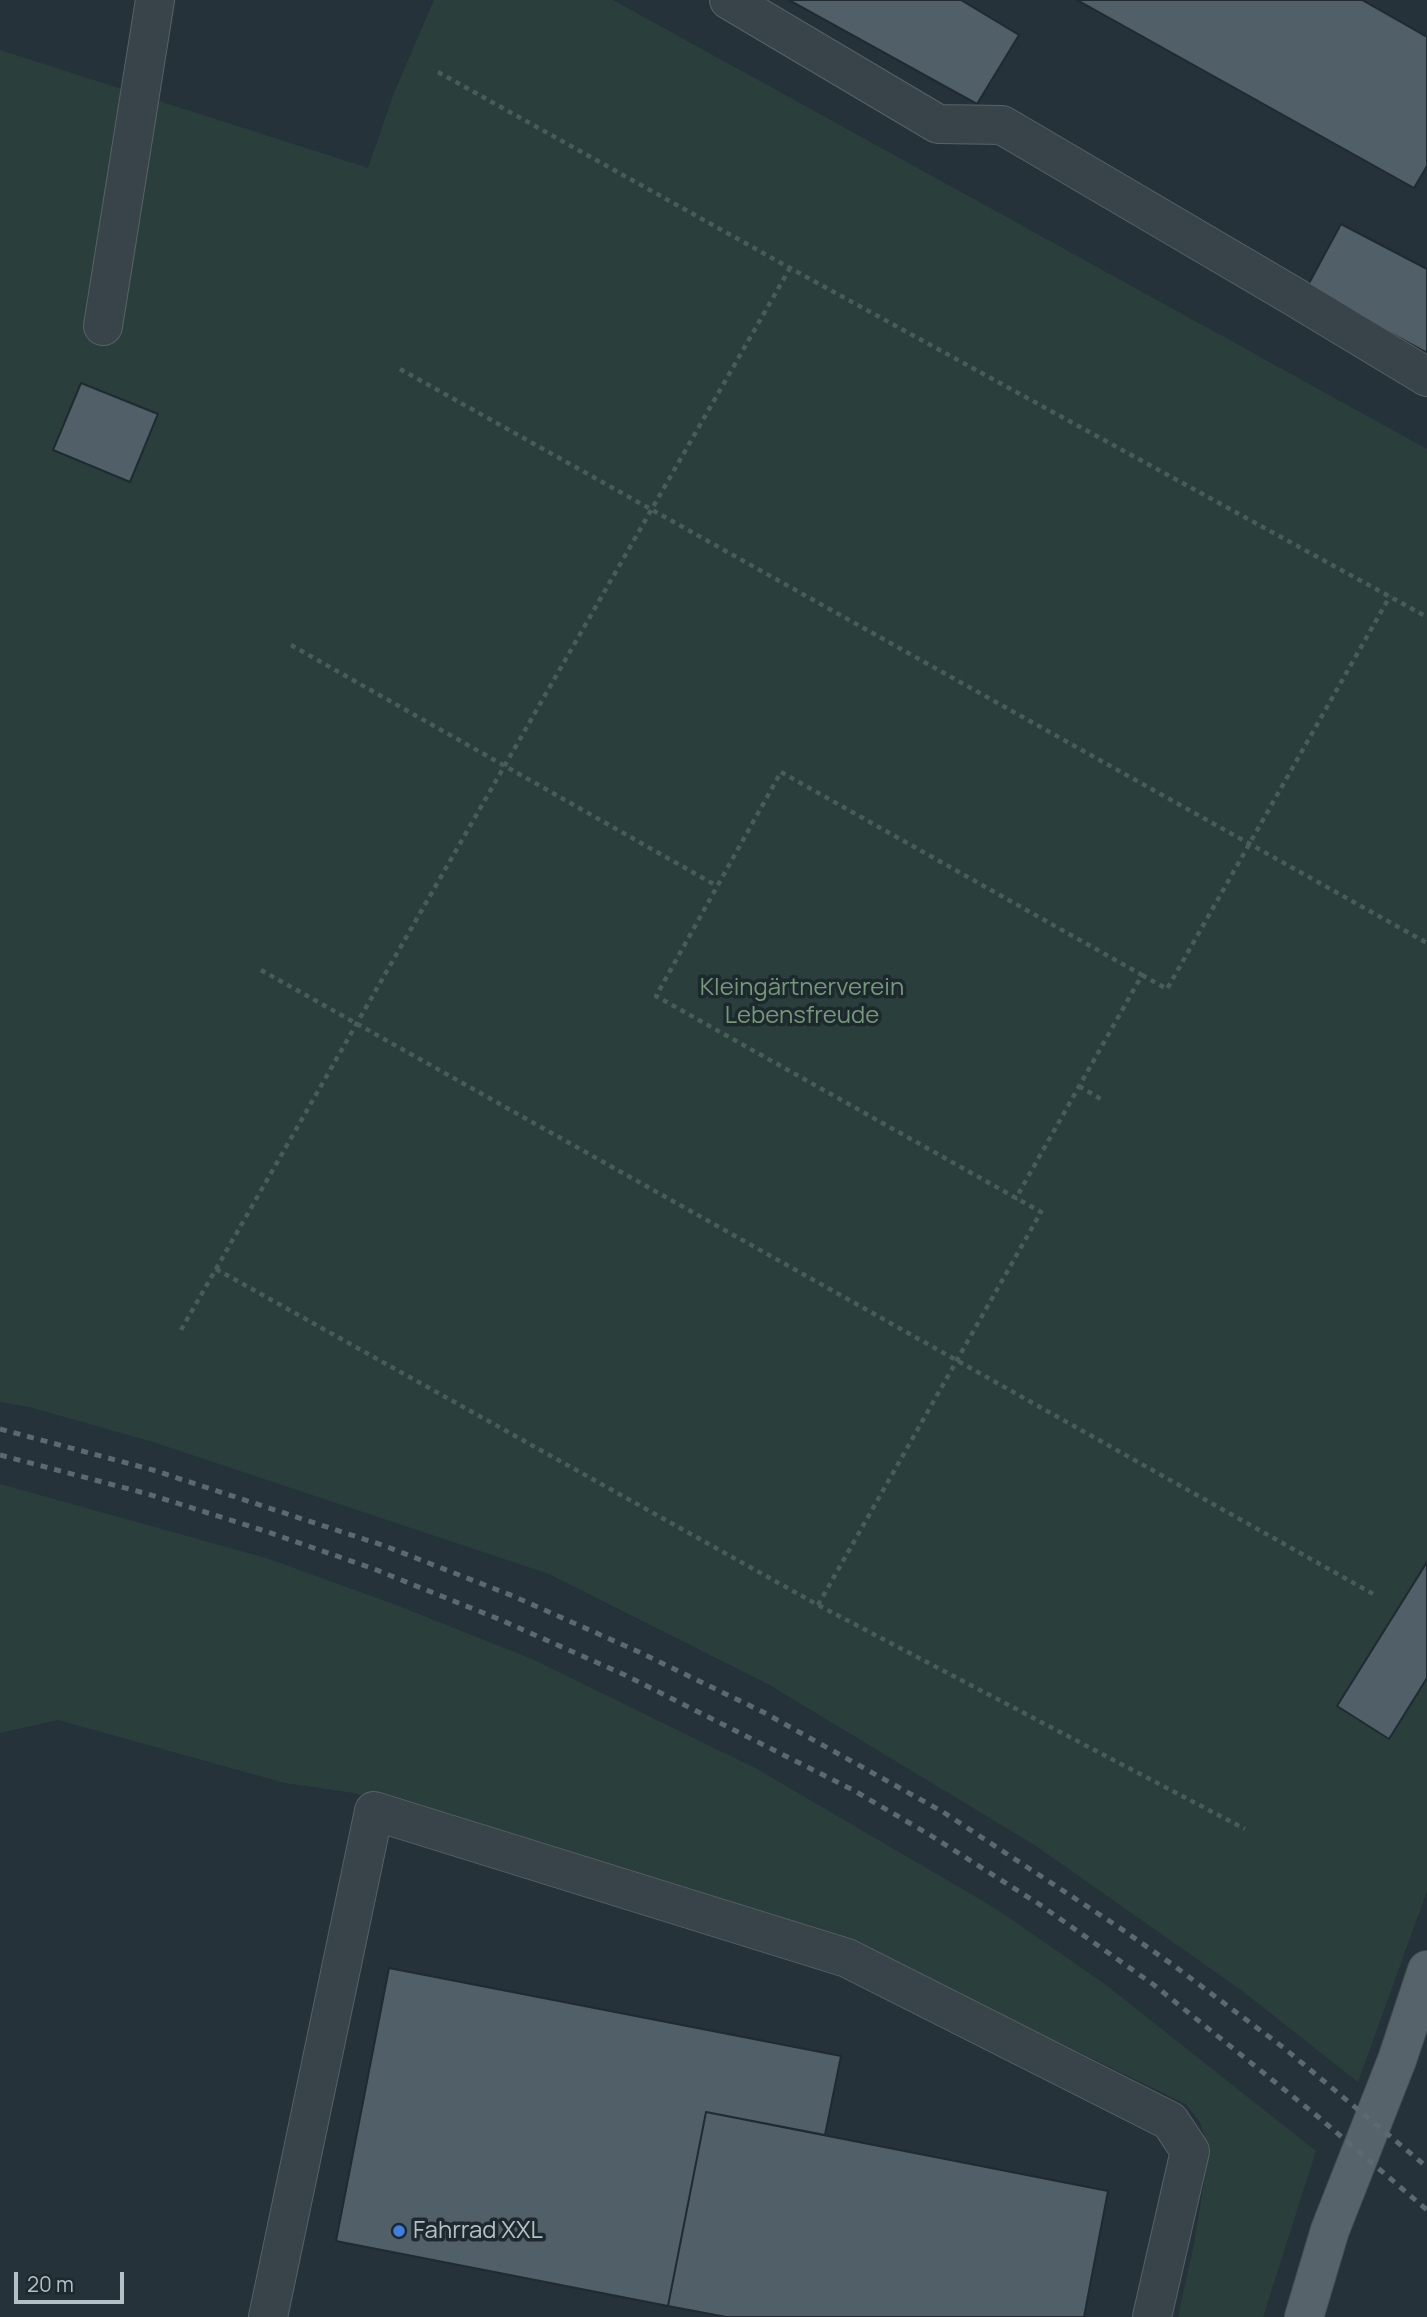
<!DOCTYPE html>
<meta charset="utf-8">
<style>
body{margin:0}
#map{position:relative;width:1427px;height:2317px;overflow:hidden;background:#25323a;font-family:Manrope,sans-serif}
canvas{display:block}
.scale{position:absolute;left:14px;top:2272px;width:110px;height:32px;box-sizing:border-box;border:4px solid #b4bfc6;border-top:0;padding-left:9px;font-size:21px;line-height:24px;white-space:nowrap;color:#b4bfc6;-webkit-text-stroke:5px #1e292f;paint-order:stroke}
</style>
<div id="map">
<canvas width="1427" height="2317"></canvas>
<div class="scale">20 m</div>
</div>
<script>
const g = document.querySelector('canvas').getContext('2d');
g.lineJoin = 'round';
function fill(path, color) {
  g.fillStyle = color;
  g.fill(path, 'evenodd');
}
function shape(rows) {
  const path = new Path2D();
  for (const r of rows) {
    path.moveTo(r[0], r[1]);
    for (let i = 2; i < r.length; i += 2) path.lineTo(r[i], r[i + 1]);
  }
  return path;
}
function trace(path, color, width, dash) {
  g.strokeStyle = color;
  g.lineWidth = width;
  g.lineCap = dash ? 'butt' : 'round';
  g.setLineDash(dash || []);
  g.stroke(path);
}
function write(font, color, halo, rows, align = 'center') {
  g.font = font + ' Manrope,sans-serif';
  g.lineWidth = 7;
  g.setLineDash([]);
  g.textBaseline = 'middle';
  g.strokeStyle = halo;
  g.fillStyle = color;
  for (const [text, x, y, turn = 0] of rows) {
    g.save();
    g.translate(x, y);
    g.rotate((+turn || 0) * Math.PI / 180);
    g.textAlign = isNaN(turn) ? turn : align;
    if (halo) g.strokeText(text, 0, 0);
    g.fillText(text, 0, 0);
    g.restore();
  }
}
fill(shape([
 [434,0,613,0,1427,449,1427,1891,1358,2082,1241,1990,1036,1846,768,1684,549,1574,150,1441,29,1407,0,1402,0,50,368,168,394,93],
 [0,1484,266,1558,396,1605,532,1659,757,1769,998,1910,1106,1985,1316,2151,1263,2317,1178,2317,1194,2244,1209,2151,1200,2122,1186,2104,852,1942,354,1793,285,1783,58,1720,0,1733]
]), '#2a3f3b');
const building = shape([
 [789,0,961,0,1019,35,977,104,789,0],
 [1077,0,1362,0,1427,37,1427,166,1414,188,1077,0],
 [1341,224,1427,269,1427,353,1307,287,1341,224],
 [81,383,158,414,130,482,53,450,81,383],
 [1427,1562,1427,1678,1389,1739,1337,1706,1427,1562],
 [389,1968,841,2056,825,2135,706,2112,668,2306,336,2241,389,1968],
 [706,2112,1108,2191,1084,2317,726,2317,668,2306,706,2112]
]);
fill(building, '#505f68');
trace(building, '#202b31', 2);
const minor = shape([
 [729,0,938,124,1002,125,1293,296,1427,377],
 [103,326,155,0],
 [268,2317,374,1811,847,1958,1170,2121,1190,2151,1152,2317]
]);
const major = shape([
 [1304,2317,1330,2230,1397,2060,1427,1970]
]);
trace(minor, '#576268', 40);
trace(major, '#424d53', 40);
trace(shape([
 [438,72,790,268,1427,617],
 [400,369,1427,943],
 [291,645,717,886],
 [781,772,1142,975,1016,1198,656,996,781,772],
 [261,970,1375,1595],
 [1142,975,1167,989,1390,596],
 [1079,1086,1104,1101],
 [216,1269,818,1605,1245,1829],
 [181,1330,790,268],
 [818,1605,1041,1212,1016,1198]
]), '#495c5a', 4.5, [5, 5]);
trace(minor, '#39444a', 38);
trace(major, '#57636a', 38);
trace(shape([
 [0,1429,153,1470,385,1546,513,1596,639,1652,763,1712,943,1812,1117,1926,1173,1965,1284,2048,1427,2167],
 [0,1455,148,1494,262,1530,374,1569,501,1620,625,1675,853,1790,930,1835,1039,1904,1154,1985,1316,2115,1427,2210]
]), '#5b6971', 5, [7, 7]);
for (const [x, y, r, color] of [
 [399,2231,7,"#3f7fe0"]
]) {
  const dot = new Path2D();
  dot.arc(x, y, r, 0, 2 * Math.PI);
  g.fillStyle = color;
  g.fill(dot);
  trace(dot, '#1e292f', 2.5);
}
write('24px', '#749a75', '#1e292f', [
 ["Kleingärtnerverein",802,988],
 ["Lebensfreude",802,1016]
]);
write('24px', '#b4bfc6', '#1e292f', [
 ["Fahrrad XXL",413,2231]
], 'left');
</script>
